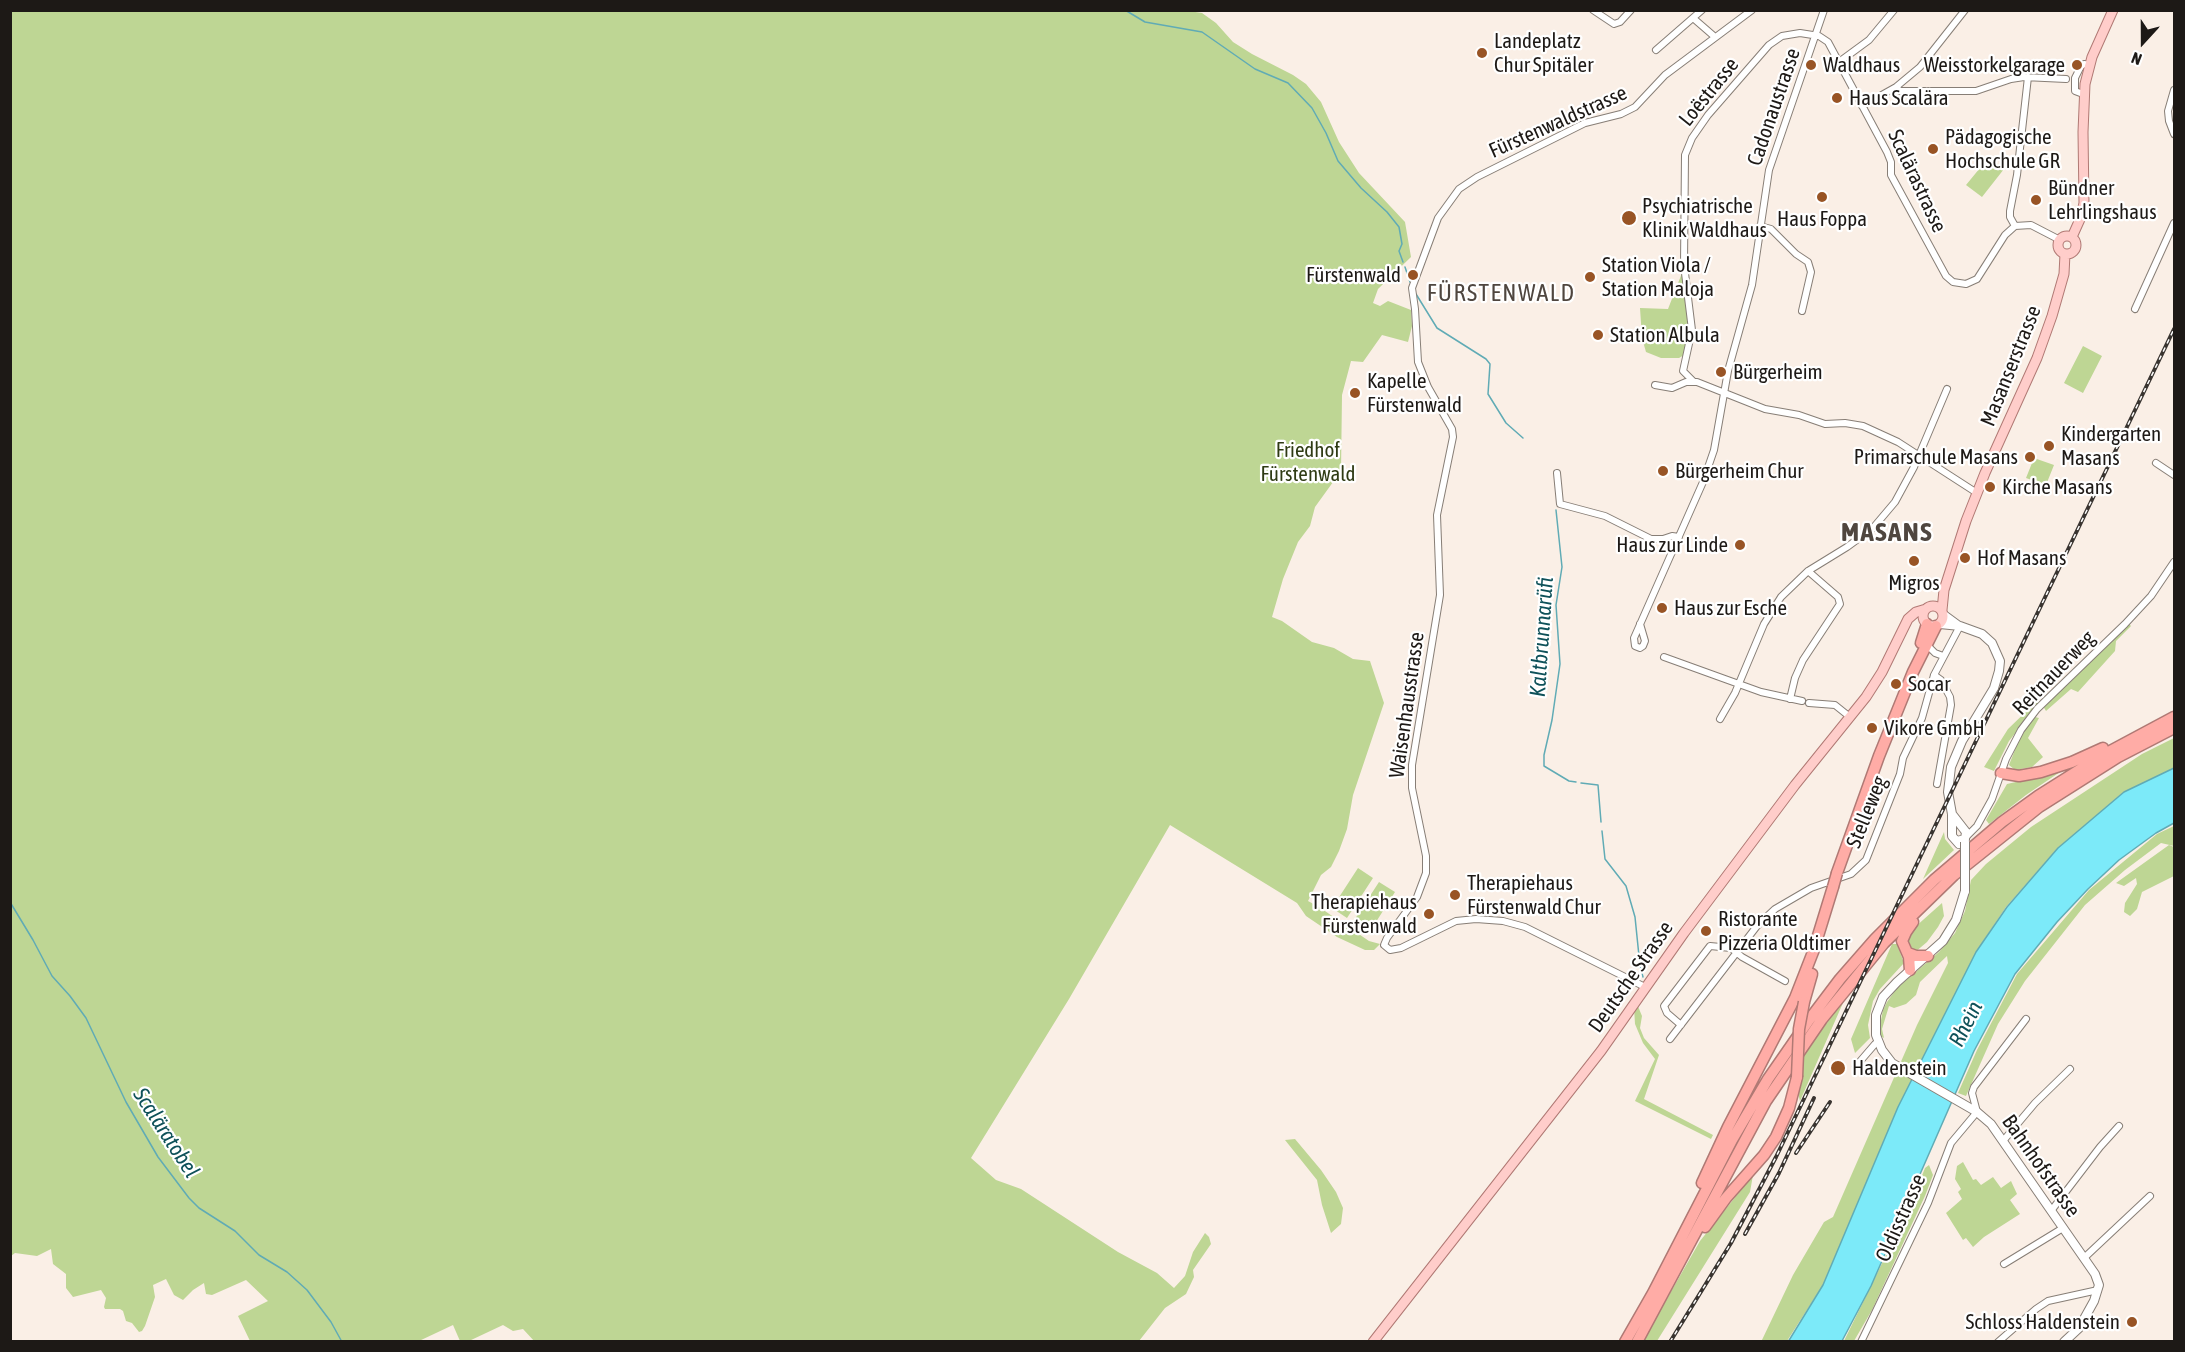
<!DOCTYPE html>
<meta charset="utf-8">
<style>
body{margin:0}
#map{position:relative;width:2185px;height:1352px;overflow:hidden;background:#faefe6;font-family:"Asap Condensed",sans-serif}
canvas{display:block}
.frame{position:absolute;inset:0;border:12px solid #1d1916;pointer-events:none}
.north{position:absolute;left:2113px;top:12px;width:60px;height:60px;-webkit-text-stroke:4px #fff;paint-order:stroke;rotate:201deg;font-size:16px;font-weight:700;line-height:24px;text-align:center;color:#1d1916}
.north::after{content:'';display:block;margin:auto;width:21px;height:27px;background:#1d1916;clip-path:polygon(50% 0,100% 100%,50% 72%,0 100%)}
</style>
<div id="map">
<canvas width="2185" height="1352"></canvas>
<div class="frame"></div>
<div class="north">N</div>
</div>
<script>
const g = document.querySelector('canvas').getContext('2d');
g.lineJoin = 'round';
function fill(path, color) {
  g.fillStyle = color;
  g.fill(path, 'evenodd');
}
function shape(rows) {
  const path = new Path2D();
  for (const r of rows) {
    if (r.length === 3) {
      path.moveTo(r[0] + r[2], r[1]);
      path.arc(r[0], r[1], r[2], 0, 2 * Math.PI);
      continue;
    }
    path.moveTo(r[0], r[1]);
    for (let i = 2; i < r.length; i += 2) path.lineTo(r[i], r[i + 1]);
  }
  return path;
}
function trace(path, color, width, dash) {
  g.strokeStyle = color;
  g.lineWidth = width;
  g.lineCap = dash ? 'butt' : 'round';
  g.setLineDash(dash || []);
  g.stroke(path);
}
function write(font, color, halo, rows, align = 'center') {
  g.font = font + ' "Asap Condensed",sans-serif';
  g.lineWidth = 4.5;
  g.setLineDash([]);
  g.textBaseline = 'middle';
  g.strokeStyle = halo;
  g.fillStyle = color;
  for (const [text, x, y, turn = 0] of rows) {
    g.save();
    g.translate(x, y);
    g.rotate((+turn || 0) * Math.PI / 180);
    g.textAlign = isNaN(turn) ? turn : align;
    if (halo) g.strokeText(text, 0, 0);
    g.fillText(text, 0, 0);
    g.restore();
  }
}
fill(shape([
 [11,10,1189,11,1202,13,1216,23,1233,42,1252,54,1293,75,1306,84,1321,102,1339,142,1359,173,1405,222,1411,257,1378,289,1373,303,1380,306,1388,301,1411,310,1412,326,1408,342,1382,335,1363,362,1351,361,1342,395,1341,471,1315,507,1310,526,1298,542,1283,579,1272,617,1282,621,1312,642,1334,648,1353,659,1370,661,1384,703,1353,795,1347,829,1339,851,1331,867,1321,875,1308,901,1319,907,1369,941,1380,944,1374,950,1365,950,1337,937,1306,916,1297,903,1170,825,1069,999,971,1158,996,1180,1021,1189,1118,1252,1157,1273,1174,1288,1185,1276,1193,1252,1205,1233,1209,1237,1211,1244,1193,1270,1194,1277,1186,1294,1165,1308,1139,1341,535,1342,523,1329,513,1331,503,1325,469,1341,460,1341,453,1325,419,1341,250,1341,238,1316,268,1301,246,1280,212,1295,206,1294,204,1283,193,1290,183,1300,174,1295,166,1279,153,1285,155,1297,145,1326,142,1331,139,1332,132,1323,126,1321,123,1311,120,1309,105,1309,104,1307,106,1298,101,1290,73,1297,66,1288,66,1274,53,1264,51,1249,37,1256,15,1253,11,1256],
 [1989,157,2004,169,1982,197,1966,185],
 [1682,273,1689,327,1687,345,1684,355,1679,358,1661,358,1646,352,1642,338,1640,308,1668,309],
 [2083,346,2102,356,2083,393,2064,383],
 [2034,458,2054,465,2046,485,2026,478],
 [2129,624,2131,626,2116,641,2115,651,2078,692,2071,689,2046,711,2043,706],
 [2038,700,2040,702,2009,741,1994,771,1984,767,2008,729],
 [2035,717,2039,718,2028,738,2043,757,2032,767,2015,770,2009,765,2020,737],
 [2174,738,2174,768,2124,792,2058,848,2006,907,1976,952,1898,1107,1823,1285,1787,1341,1761,1342,1793,1275,1824,1222,1833,1217,1917,1025,1948,963,1947,956,1920,982,1916,995,1906,1004,1894,1008,1889,1006,1882,1029,1884,1038,1881,1036,1880,1025,1883,1010,1887,1002,1897,988,1939,952,1955,933,1965,911,1971,880,1986,864,2031,827,2142,754],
 [2060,772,2026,795,1989,824,1986,820,2007,784],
 [2174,826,2174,846,2161,843,2125,870,2085,905,2025,981,1998,1024,1966,1096,1958,1093,1977,1050,2017,974,2089,890,2157,834],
 [1944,832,1945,839,1954,850,1923,879],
 [2169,845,2174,847,2174,876,2142,892,2137,909,2130,916,2124,912,2125,903,2137,884,2136,878,2124,886,2116,883],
 [1358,868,1373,878,1347,918,1332,908],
 [1379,882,1395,892,1369,933,1353,922],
 [1942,903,1944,916,1938,927,1927,942,1914,953,1908,940,1914,928],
 [1892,944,1897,944,1904,963,1880,989,1873,1001,1868,1025,1870,1038,1855,1053,1851,1039],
 [1846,996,1800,1101,1798,1093,1804,1055],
 [1637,1004,1642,1016,1640,1028,1644,1038,1659,1055,1644,1099,1713,1135,1711,1139,1635,1101,1655,1059,1643,1043,1635,1024,1634,1007],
 [1295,1139,1321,1170,1336,1192,1343,1208,1341,1224,1331,1233,1322,1205,1317,1180,1285,1140],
 [1963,1162,1973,1180,1976,1179,1981,1185,1993,1177,2001,1188,2011,1181,2017,1194,2010,1200,2020,1214,1984,1237,1973,1247,1966,1238,1963,1240,1946,1213,1962,1199,1958,1192,1961,1189,1955,1179,1957,1166],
 [1929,1165,1933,1175,1925,1196,1872,1310,1854,1341,1844,1341,1910,1206,1925,1168],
 [1753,1175,1750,1192,1657,1341,1642,1342,1700,1241]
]), '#bed694');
const water = shape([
 [2174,768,2174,823,2156,833,2119,860,2088,889,2057,922,2015,974,1974,1051,1871,1286,1842,1341,1788,1342,1823,1285,1898,1107,1976,952,2007,907,2058,848,2124,792,2174,768]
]);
fill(water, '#7ceaf9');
trace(water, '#60abb5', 1.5);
trace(shape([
 [1125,10,1145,22,1202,32,1255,69,1288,83,1312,108,1326,133,1338,161,1361,188,1387,212,1399,227,1402,244,1399,251,1403,262],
 [1405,267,1410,282],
 [1416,294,1437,328,1486,359,1490,364,1488,394,1506,423,1523,438],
 [1556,510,1562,567,1556,605,1560,664,1552,720,1544,755,1544,766,1569,781,1576,782],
 [1581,783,1598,785,1601,822],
 [1602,831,1605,859,1626,886,1635,917,1640,966,1643,977],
 [10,902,33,940,52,976,70,996,86,1018,126,1102,158,1157,189,1198,199,1208,235,1231,259,1255,287,1272,307,1290,331,1322,342,1342]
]), '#60abb5', 1.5);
const street = shape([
 [1593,10,1614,24,1620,22,1631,10],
 [1693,18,1715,37],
 [1656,50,1702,10],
 [1839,62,1869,40,1894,10],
 [1896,87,1900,91,1976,91,2011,79,2024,77,2066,79],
 [2174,90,2168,111,2169,121,2174,134],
 [2083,94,2075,91,2075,78,2081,66,2084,64,2090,65],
 [1862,106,1896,87,1920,67,1965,10],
 [1760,226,1771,229,1796,254,1808,262,1811,272,1802,311],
 [2015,226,2010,217,2010,211,2017,175,2028,77],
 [2135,309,2174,223],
 [1693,381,1683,371,1692,330,1684,265,1685,155,1692,138,1708,115,1769,45,1782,36,1800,33,1819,36,1828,42,1887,152,1891,162,1891,175,1946,276,1953,282,1966,284,1977,279,2005,235,2015,226,2031,225,2060,240],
 [1655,385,1672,388,1686,382,1697,382,1765,409,1799,415,1825,424,1845,423,1863,426,1898,442,1977,493],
 [2156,463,2174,475],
 [1557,473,1560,504,1605,516,1651,539,1663,539,1672,536,1679,537],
 [1640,624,1645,641,1643,646,1640,648,1635,646,1634,638,1703,482,1714,450,1728,371,1752,285,1769,170,1824,10],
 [1927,645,1935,653,1943,656],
 [1664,657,1761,692,1802,701],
 [1934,675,1941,680,1950,697,1951,705,1937,784],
 [1790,699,1795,678,1803,660,1840,604,1838,597,1808,571],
 [1809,703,1835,705,1850,717],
 [1720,719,1735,693,1764,624,1781,597,1808,571,1847,547,1873,528,1895,502,1914,467,1947,389],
 [1966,837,1977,826,1992,799,2006,759,2021,730,2037,709,2125,624,2151,596,2174,562],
 [1645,987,1525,927,1503,921,1476,919,1456,921,1401,948,1390,950,1384,945,1387,938,1417,897,1426,873,1426,856,1412,788,1412,765,1440,595,1437,515,1453,437,1452,429,1428,387,1418,362,1415,309,1412,288,1438,218,1459,189,1477,177,1585,123,1621,114,1635,107,1665,75,1752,10],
 [1681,1025,1667,1013,1664,1006,1710,946,1731,948,1742,957,1785,981],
 [1670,1039,1757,926,1775,909,1811,888,1851,874,1866,860,1900,774,1903,758,1922,718,1934,675,1960,626],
 [1856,1066,1875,1044,1878,1042],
 [2003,1141,2035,1103,2070,1069],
 [2051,1211,2100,1147,2119,1126],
 [2084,1258,2150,1196],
 [2004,1264,2063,1228],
 [1861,1342,1928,1203,1951,1143,1977,1112,1972,1093,1974,1087,2026,1019],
 [1998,1342,2036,1309,2048,1301,2098,1290]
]);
const secondary = shape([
 [1944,615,1959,626],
 [1940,624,1960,626,1982,634,1992,643,2000,661,1999,671,1994,688,1962,741,1951,767,1948,792,1952,814,1952,836,1959,844],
 [1952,814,1966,832,1965,839,1957,841],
 [1965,891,1956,920,1943,941,1897,982,1883,997,1876,1015,1876,1035,1882,1050,1892,1063,1977,1112,1991,1124,2095,1274,2099,1285,2094,1301,2079,1328,2064,1342]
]);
const primary = shape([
 [2067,245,9],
 [2072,237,2081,217,2084,203,2083,132,2085,84,2092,57,2113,10],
 [1933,616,10],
 [1942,610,1944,590,1966,521,1985,473,2037,358,2052,316,2064,274,2065,254],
 [1373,1342,1601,1051,1684,933,1795,785,1866,697,1882,672,1908,619,1916,612,1926,609]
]);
const highway = shape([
 [1921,643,1927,624],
 [2001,773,2019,776,2041,772,2072,762,2103,748],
 [1837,873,1879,756,1913,672,1936,626],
 [1908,953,1916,956,1928,956],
 [1910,970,1909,957,1902,941,1906,932,1913,922],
 [1804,1002,1812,974],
 [1702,1183,1728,1127,1795,998,1813,952,1833,887],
 [1705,1227,1726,1198,1764,1155,1776,1137,1789,1108,1797,1077],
 [1625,1342,1653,1293,1732,1140,1768,1079,1809,1020,1840,979,1875,939,1934,880,2002,822,2038,796,2103,755,2174,717],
 [1637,1342,1766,1101,1822,1019,1884,943,1954,875,2039,807,2118,757,2174,728]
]);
trace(street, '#877e76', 8);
trace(secondary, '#877e76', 10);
trace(primary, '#b07974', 11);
trace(highway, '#b07974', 13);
trace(street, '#fff', 6);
trace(secondary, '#fff', 8);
trace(primary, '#ffcdca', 9);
trace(highway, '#ffaca6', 10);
const rail = shape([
 [1796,1153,1830,1102],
 [1745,1234,1779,1173,1814,1098],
 [1670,1342,1731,1243,1776,1157,2174,329]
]);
trace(rail, '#393430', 4);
trace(rail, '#fff', 1.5, [4.5]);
const secondaryBridge = shape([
 [1965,842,1965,891]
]);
const highwayBridge = shape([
 [1833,887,1837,873],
 [1797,1077,1799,1029,1804,1002]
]);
trace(secondaryBridge, '#877e76', 10, []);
trace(highwayBridge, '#b07974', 13, []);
trace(secondaryBridge, '#fff', 8);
trace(highwayBridge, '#ffaca6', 10);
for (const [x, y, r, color] of [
 [1482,53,6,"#985425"],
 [1811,65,6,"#985425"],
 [2077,65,6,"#985425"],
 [1837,98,6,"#985425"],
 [1933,149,6,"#985425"],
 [1822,197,6,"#985425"],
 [2036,200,6,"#985425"],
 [1629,218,8,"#985425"],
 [1413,275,6,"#985425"],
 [1590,277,6,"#985425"],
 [1598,335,6,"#985425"],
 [1721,372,6,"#985425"],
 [1355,393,6,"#985425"],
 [2049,446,6,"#985425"],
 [2030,457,6,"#985425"],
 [1663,471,6,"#985425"],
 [1990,487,6,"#985425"],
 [1740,545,6,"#985425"],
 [1965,558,6,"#985425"],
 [1914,561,6,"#985425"],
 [1662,608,6,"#985425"],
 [1896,684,6,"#985425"],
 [1872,728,6,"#985425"],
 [1455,895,6,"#985425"],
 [1429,914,6,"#985425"],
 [1706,931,6,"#985425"],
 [1838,1068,8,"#985425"],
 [2132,1322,6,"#985425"]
]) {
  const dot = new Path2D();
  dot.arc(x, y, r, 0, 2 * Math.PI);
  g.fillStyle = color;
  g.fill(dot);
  trace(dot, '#fff', 2);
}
write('21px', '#1d1916', '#fff', [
 ["Landeplatz",1494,41],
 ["Chur Spitäler",1494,65],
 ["Waldhaus",1823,65],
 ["Weisstorkelgarage",2065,65,"right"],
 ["Haus Scalära",1849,98],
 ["Pädagogische",1945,137],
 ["Hochschule GR",1945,161],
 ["Bündner",2048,188],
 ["Lehrlingshaus",2048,212],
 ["Psychiatrische",1642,206],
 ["Klinik Waldhaus",1642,230],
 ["Haus Foppa",1822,219,"center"],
 ["Station Viola /",1602,265],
 ["Station Maloja",1602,289],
 ["Fürstenwald",1401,275,"right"],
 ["Station Albula",1610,335],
 ["Bürgerheim",1733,372],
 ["Kapelle",1367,381],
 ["Fürstenwald",1367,405],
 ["Kindergarten",2061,434],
 ["Masans",2061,458],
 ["Primarschule Masans",2018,457,"right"],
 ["Bürgerheim Chur",1675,471],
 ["Kirche Masans",2002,487],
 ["Haus zur Linde",1728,545,"right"],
 ["Hof Masans",1977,558],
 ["Migros",1914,583,"center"],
 ["Haus zur Esche",1674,608],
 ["Socar",1908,684],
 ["Vikore GmbH",1884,728],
 ["Therapiehaus",1467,883],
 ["Fürstenwald Chur",1467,907],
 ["Therapiehaus",1417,902,"right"],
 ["Fürstenwald",1417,926,"right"],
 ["Ristorante",1718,919],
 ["Pizzeria Oldtimer",1718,943],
 ["Haldenstein",1852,1068],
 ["Schloss Haldenstein",2120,1322,"right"]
], 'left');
write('21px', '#1d1916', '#fff', [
 ["Loëstrasse",1709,92,-51],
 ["Cadonaustrasse",1774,107,-71],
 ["Fürstenwaldstrasse",1558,122,-24],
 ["Scalärastrasse",1917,181,65],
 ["Masanserstrasse",2011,366,-68],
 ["Reitnauerweg",2054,673,-46],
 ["Waisenhausstrasse",1407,705,-82],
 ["Stelleweg",1867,812,-68],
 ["Deutsche Strasse",1631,977,-55],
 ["Bahnhofstrasse",2041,1166,55],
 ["Oldisstrasse",1901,1218,-66]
]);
write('21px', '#2f3b14', '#fff', [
 ["Friedhof",1308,450],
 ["Fürstenwald",1308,474]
]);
write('italic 22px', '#0e5159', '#fff', [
 ["Kaltbrunnarüfi",1542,637,-86],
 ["Rhein",1966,1024,-63],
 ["Scaläratobel",166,1133,57]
]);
g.letterSpacing = '1.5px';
write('24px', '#4f463f', '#fff', [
 ["FÜRSTENWALD",1501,293]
]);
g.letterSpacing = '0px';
g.letterSpacing = '1.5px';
write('bold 27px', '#4f463f', '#fff', [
 ["MASANS",1887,532]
]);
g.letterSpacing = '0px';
</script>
